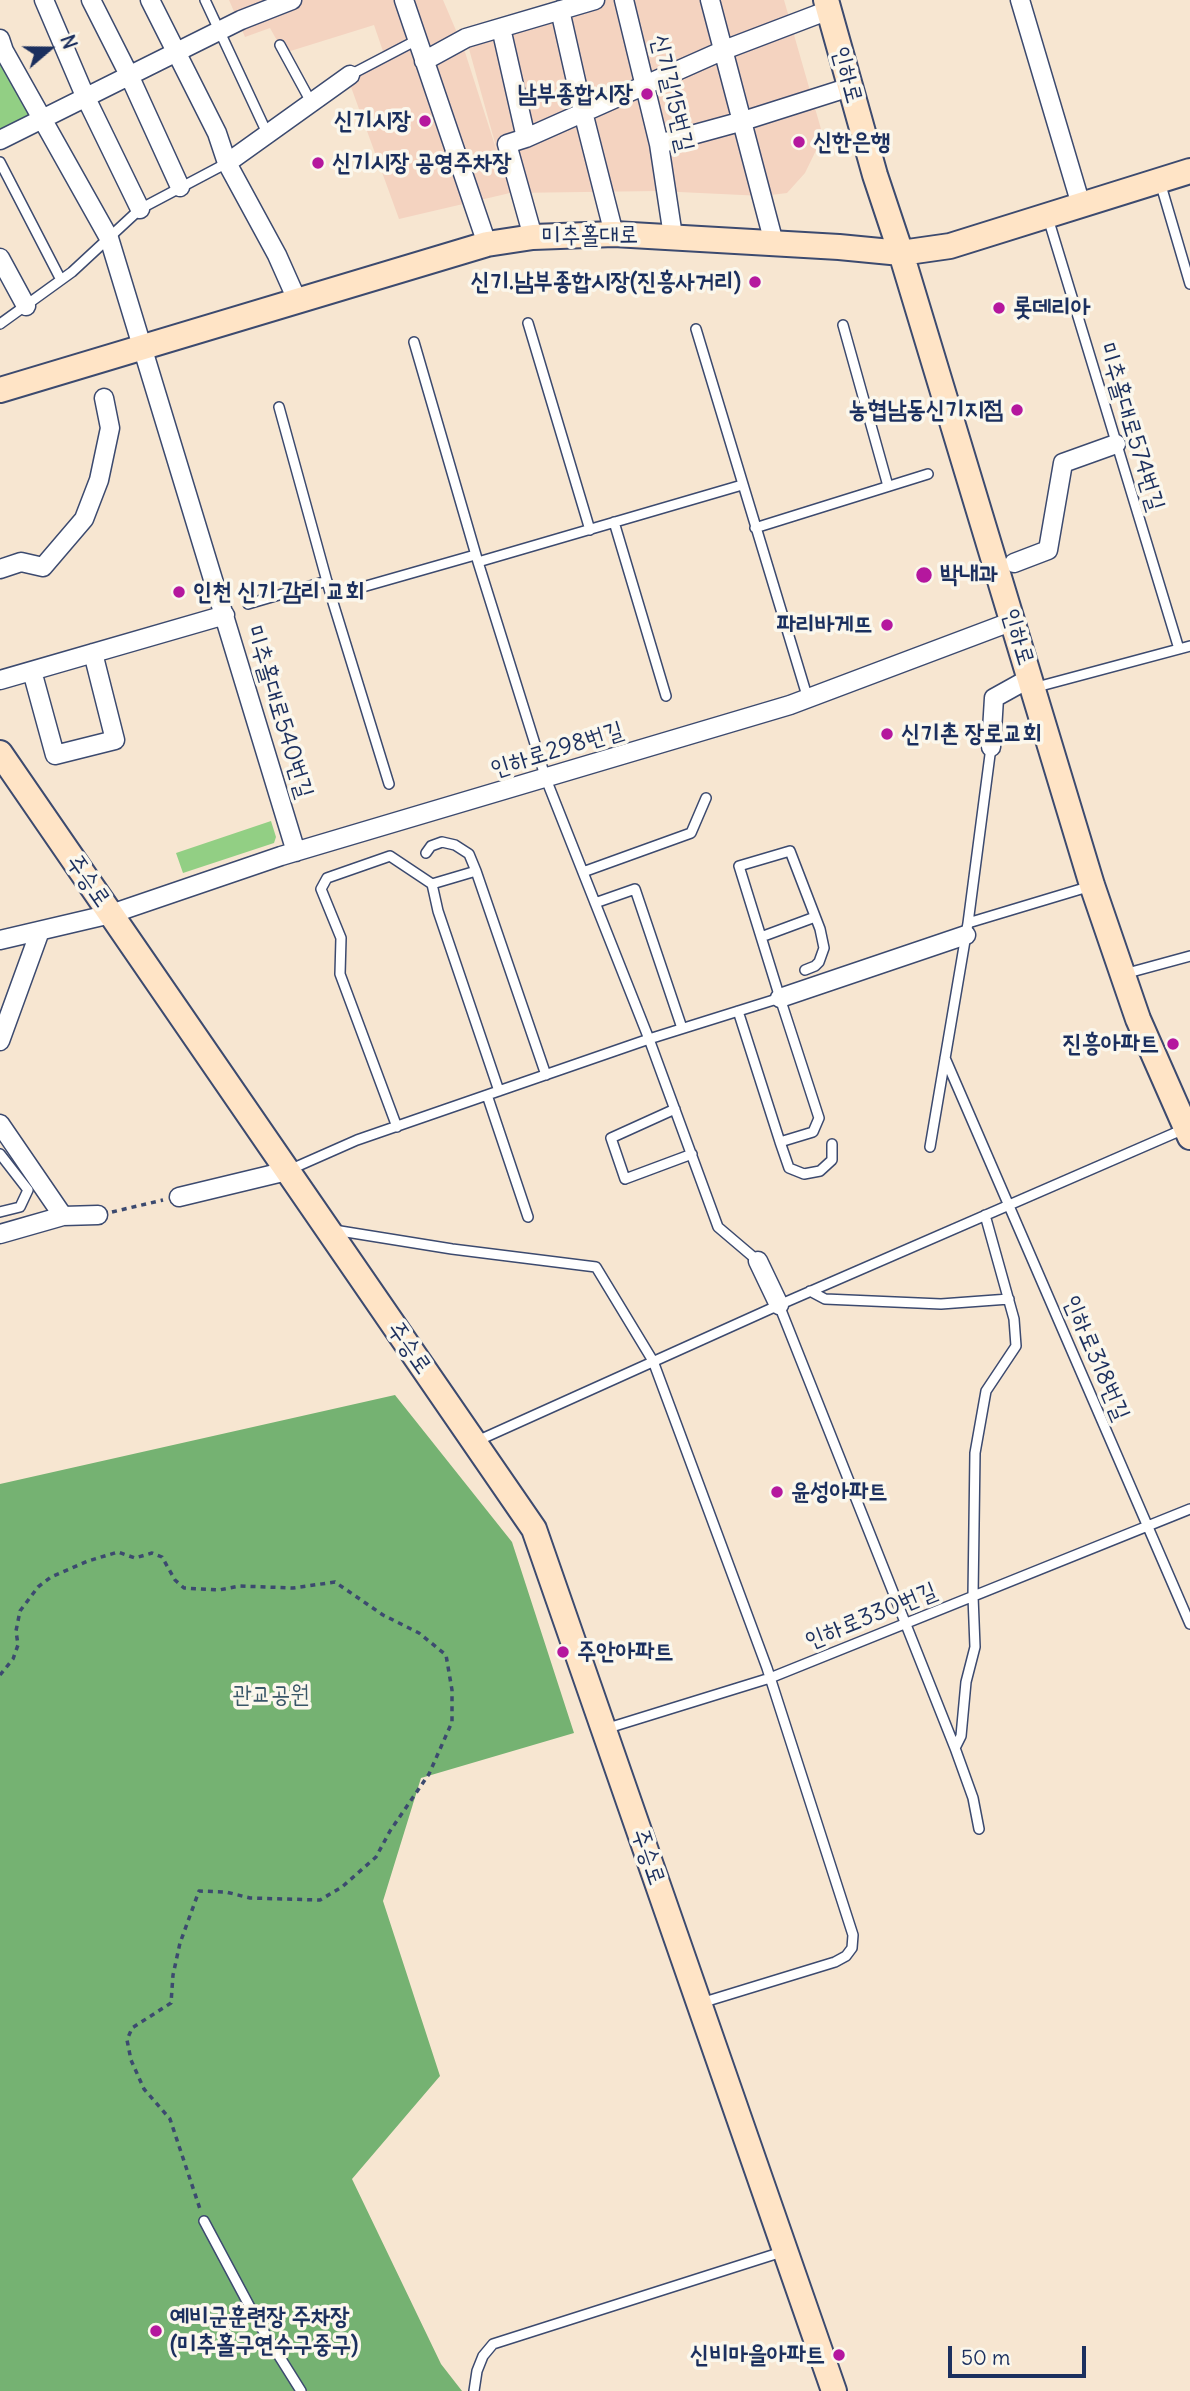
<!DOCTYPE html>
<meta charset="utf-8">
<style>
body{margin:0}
#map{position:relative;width:1190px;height:2391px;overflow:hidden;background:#f7e6d1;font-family:Delius,sans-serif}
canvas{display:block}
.north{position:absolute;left:14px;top:14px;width:70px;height:70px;-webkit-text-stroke:5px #fbf7ec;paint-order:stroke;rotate:70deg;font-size:19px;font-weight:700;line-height:28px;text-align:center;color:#1b2f5e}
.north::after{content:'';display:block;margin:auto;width:24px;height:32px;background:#1b2f5e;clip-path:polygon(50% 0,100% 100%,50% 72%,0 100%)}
.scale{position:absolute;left:948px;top:2346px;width:138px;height:32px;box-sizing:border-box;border:4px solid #1b2f5e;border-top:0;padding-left:9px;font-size:21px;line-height:24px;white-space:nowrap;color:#1b2f5e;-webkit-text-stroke:5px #fbf7ec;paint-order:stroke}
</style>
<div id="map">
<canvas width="1190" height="2391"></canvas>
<div class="north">N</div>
<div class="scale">50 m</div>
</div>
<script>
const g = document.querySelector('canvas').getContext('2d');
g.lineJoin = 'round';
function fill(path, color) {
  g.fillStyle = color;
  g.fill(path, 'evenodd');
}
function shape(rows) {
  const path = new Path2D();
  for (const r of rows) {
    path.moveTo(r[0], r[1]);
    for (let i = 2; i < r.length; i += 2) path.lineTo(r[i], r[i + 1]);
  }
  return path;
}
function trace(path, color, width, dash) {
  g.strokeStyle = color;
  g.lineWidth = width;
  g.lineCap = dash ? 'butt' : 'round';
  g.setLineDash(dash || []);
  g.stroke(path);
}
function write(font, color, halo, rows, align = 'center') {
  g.font = font + ' Delius,"Poor Story",sans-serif';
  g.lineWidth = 7;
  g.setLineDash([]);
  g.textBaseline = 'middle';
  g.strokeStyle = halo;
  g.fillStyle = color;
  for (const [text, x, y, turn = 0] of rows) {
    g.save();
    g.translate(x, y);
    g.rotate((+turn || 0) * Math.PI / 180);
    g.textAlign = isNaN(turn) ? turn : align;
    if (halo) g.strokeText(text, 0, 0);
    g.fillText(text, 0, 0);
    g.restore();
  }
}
fill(shape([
 [229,0,443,0,464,49,500,161,466,38,597,0,784,0,823,136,805,173,787,193,763,196,658,191,510,193,399,219,347,76,385,57,374,25,284,53,270,28,245,37]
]), '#f4d3c0');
fill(shape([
 [0,42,43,117,0,136],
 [271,821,276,837,274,843,183,873,176,853]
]), '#92cf84');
fill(shape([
 [395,1395,512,1542,574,1733,421,1778,383,1901,440,2076,352,2179,441,2364,462,2391,0,2391,0,1484]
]), '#75b272');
const lane = shape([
 [205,0,267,133],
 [280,45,311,102],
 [350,75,417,40],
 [0,162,61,280],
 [1160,182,1190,284],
 [1048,218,1179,649],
 [528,323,590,530],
 [0,324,72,272,140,209,227,163],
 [843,325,888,486],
 [696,329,808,699],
 [414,342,478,562,546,779,649,1039,718,1227,758,1261],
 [279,407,331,596,389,784],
 [614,522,666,696],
 [755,528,928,474],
 [478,562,742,485],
 [331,596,475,555],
 [248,604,327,581],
 [1033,688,1190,646],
 [426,853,431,846,442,842,455,845,469,854,476,871],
 [583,872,691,833,706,798],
 [432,884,476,871,546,1075],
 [595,903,635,889,682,1028],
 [968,923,1091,886],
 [761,937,815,917],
 [1124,974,1190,956],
 [738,1011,780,1142,813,1132,819,1118,780,998],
 [945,1058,1190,1624],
 [487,1095,528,1217],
 [675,1109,611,1138,625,1179,692,1154],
 [397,1127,340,974,341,938,321,889,327,878,390,856,432,884,438,911,499,1091],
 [780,1142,789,1168,804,1174,820,1171,832,1160,832,1144],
 [930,1147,968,923,991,747],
 [0,1154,28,1190,20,1207,0,1212],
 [289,1170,357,1140,649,1039,780,998,739,866,790,851,820,929,824,948,819,962,815,966,805,970],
 [334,1230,452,1249,596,1267,653,1361,767,1668,853,1935,852,1948,846,1956,835,1962,701,2003],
 [810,1291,825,1299,941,1304,1009,1299],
 [779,1305,955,1748,973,1798,979,1829],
 [477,1441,779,1305,1184,1129],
 [605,1729,770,1678,1190,1509],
 [955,1748,961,1736,966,1682,975,1647,973,1596,975,1453,986,1391,1016,1346,1014,1319,985,1215],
 [204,2221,259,2324,301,2391],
 [474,2391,477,2371,483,2356,493,2344,785,2251]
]);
const street = shape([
 [44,0,85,96,140,209],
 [91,0,129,75,180,187],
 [150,0,217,133,227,163,277,255,297,300],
 [404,0,487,244],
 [624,0,659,144,673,236],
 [710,0,774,243],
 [1020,0,1081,205],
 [560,10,583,112,614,234],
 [501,28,526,138],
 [0,39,4,51,109,238,296,852],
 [424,61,466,38,595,0],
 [0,140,241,20,292,0],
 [659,144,743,121,850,87],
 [227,163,350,75],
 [533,237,507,144,526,138,724,50,829,10],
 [0,258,26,306],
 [1014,563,1048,550,1063,463,1116,444],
 [0,569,21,562,43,567,84,519,99,480,110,428,104,398],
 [32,671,55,755,115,740,93,653],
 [0,680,225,615],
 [991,747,994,698,1030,678],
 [0,940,111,914,281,856,790,705,1013,621],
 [780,998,966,935],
 [0,1041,40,931],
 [0,1124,63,1216],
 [179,1197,287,1171],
 [0,1234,63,1216,98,1215],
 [758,1261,779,1305]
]);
const secondary = shape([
 [826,0,875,175,901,253,1092,885,1138,1019,1190,1137],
 [0,390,487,244,533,237,614,234,839,247,901,253,950,246,1190,171],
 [0,753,534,1529,834,2391]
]);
trace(lane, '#3c4a6f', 12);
trace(street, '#3c4a6f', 21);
trace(secondary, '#3c4a6f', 28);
trace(shape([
 [112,1212,163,1200],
 [0,1675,13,1659,18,1645,16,1631,20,1611,38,1587,51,1577,88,1561,118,1552,135,1558,152,1553,162,1557,175,1580,184,1588,219,1590,240,1586,293,1588,335,1582,383,1615,419,1633,446,1655,452,1690,452,1722,429,1774,390,1831,376,1857,342,1887,320,1900,250,1898,226,1892,199,1891,180,1943,173,1975,171,2003,132,2028,127,2040,131,2060,144,2089,170,2119,200,2209]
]), '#3c4a6f', 3.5, [5, 5]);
trace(lane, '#fff', 9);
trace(street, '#fff', 18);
trace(secondary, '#ffe4c6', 24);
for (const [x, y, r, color] of [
 [647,94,7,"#b5179e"],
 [425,121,7,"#b5179e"],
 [799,142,7,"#b5179e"],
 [318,163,7,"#b5179e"],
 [755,282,7,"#b5179e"],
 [999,308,7,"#b5179e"],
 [1017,410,7,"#b5179e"],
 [924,575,9,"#b5179e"],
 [179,592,7,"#b5179e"],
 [887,625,7,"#b5179e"],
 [887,734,7,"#b5179e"],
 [1173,1044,7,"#b5179e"],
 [777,1492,7,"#b5179e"],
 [563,1652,7,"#b5179e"],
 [156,2331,7,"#b5179e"],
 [839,2355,7,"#b5179e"]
]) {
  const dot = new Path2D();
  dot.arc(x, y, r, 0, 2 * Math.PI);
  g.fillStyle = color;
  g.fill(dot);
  trace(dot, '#fbf7ec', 2.5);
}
write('24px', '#1b2f5e', '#fbf7ec', [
 ["인하로",847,75,75],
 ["신기길15번길",672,93,77],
 ["미추홀대로",590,236,-1],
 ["미추홀대로574번길",1131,427,73],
 ["인하로",1018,637,73],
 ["미추홀대로540번길",279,712,73],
 ["인하로298번길",557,750,-17],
 ["주승로",88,881,55],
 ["주승로",409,1348,55],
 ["인하로318번길",1096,1358,67],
 ["인하로330번길",871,1616,-22],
 ["주승로",648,1857,71]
]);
write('bold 24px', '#1b2f5e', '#fbf7ec', [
 ["남부종합시장",633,94,"right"],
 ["신기시장",411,121,"right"],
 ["신한은행",813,142],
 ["신기시장 공영주차장",332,163],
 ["신기.남부종합시장(진흥사거리)",741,282,"right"],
 ["롯데리아",1013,308],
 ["농협남동신기지점",1003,410,"right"],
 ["박내과",940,575],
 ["인천 신기 감리 교회",193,592],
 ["파리바게뜨",873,625,"right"],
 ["신기촌 장로교회",901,734],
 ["진흥아파트",1159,1044,"right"],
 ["윤성아파트",791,1492],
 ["주안아파트",577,1652],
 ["예비군훈련장 주차장",170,2317],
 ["(미추홀구연수구중구)",170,2345],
 ["신비마을아파트",825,2355,"right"]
], 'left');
write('24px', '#395768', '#fbf7ec', [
 ["관교공원",271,1695]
]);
</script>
